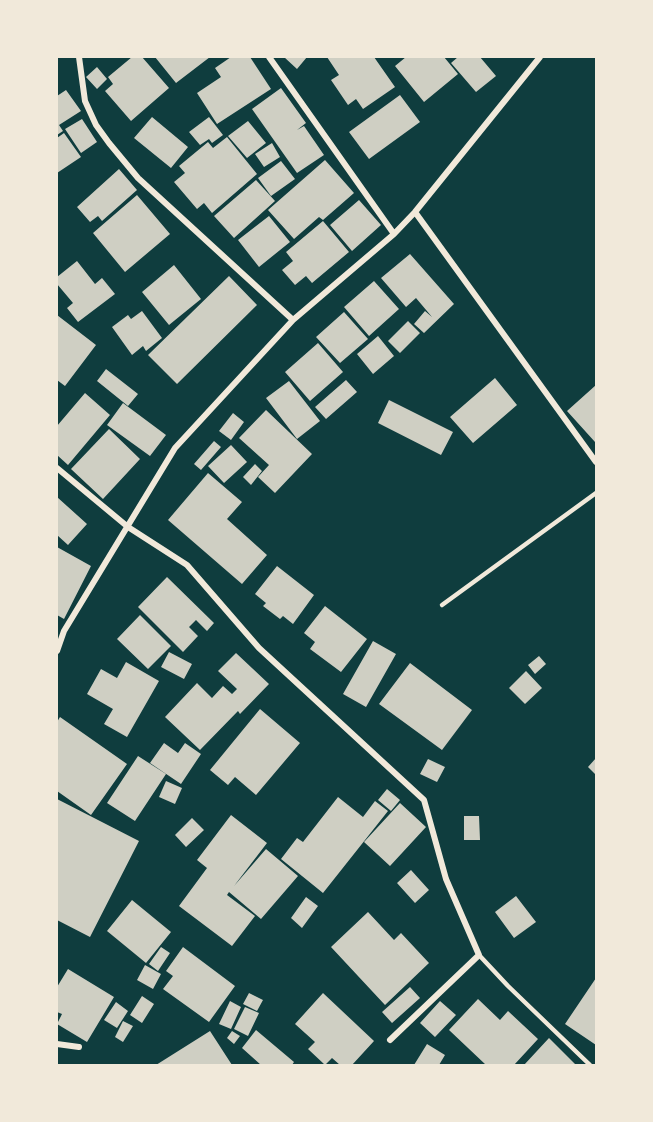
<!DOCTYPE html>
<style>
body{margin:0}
#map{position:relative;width:653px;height:1122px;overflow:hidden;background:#0f3d3e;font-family:"PT Sans",sans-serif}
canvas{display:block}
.frame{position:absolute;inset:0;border:58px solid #f1e9da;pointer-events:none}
</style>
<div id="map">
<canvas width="653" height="1122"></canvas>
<div class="frame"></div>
</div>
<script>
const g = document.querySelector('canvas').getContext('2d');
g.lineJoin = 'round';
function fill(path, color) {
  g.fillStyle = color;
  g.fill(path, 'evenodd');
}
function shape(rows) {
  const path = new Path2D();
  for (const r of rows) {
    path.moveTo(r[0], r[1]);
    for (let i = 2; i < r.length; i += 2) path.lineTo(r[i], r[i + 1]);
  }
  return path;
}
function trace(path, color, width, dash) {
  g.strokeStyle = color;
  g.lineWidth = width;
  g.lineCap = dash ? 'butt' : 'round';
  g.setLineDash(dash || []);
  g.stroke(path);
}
fill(shape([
 [132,57,142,57,169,88,131,121,105,91,113,84,108,77],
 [155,57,210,57,176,83],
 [231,57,250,57,271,89,217,124,197,93,221,77,215,68],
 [284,57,307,57,297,69],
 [327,57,374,57,395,87,363,109,356,99,348,105,331,80,339,75],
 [406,57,444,57,458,74,424,102,395,66],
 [458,57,480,57,496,76,476,92,451,63],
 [97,67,107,79,97,89,86,77],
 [281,88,306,123,297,130,304,126,324,155,297,173,252,109],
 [66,90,81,111,59,125,63,131,57,135,57,96],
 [400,95,420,122,369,159,349,132],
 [152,117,188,147,171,168,134,138],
 [209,117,223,135,212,143,209,139,200,145,189,132],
 [82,119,97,142,81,153,65,129],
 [248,121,266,143,247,158,228,136],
 [64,133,81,157,57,173,57,138],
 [227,137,257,174,212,213,204,203,197,209,174,182,185,173,179,166,208,142,213,148],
 [272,143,280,157,264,167,255,154],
 [325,160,354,193,323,220,319,217,294,239,268,210],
 [281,161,295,179,271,196,258,178],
 [119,169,137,190,102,221,98,216,90,222,77,207],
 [256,180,275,201,234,238,214,216],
 [137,195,170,234,125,272,93,233],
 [359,200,381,225,352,251,330,225],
 [269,216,290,242,259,267,238,240],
 [323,221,349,252,312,283,306,276,295,285,282,270,293,261,286,252],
 [410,254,454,304,424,333,414,324,425,311,432,317,416,298,406,307,381,278],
 [77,261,95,284,102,278,115,294,78,322,67,308,73,303,57,284,57,277],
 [174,265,201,299,169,325,142,292],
 [229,276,257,305,177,384,148,355],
 [374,281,399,309,369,336,344,307],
 [142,311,162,338,146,351,143,346,132,355,112,327,128,315,131,319],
 [344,312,368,339,340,363,316,337],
 [57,315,96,345,65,386,57,380],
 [408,321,420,333,400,353,388,341],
 [378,336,394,356,373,374,357,354],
 [318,343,343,372,310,401,285,372],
 [106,369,138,394,128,406,97,381],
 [495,378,517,405,473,443,450,417],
 [346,380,357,392,326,419,315,407],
 [289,381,320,421,297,439,266,398],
 [596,385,596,441,595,442,567,411],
 [85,393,110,415,68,465,57,455,57,426],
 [389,400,453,432,441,455,378,423],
 [123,403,166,435,150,456,107,425],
 [266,410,312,454,275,493,258,477,269,465,239,438],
 [233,413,244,422,231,440,219,431],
 [109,429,140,459,103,499,71,469],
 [214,441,221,447,201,470,194,464],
 [231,445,247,462,224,483,208,466],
 [255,464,262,471,251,485,243,477],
 [208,473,242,502,227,519,267,555,242,584,168,520],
 [57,497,87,524,68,545,57,535],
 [57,547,91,566,64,619,57,615],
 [277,566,314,595,293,624,283,616,280,619,263,606,266,603,255,594],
 [167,577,214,623,207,631,196,620,189,627,198,636,183,652,138,607],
 [325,606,367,639,341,672,310,649,315,642,304,633],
 [140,615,171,646,148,669,117,639],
 [373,641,396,654,366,707,343,694],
 [169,652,192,664,184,679,161,667],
 [236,653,269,684,240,714,238,711,200,750,165,717,197,683,212,698,223,686,232,694,237,689,218,671],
 [539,656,546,664,535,674,528,665],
 [126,662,159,681,127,737,104,724,113,709,87,694,101,669,117,678],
 [410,663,472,710,442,750,379,704],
 [526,671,542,688,525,704,509,688],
 [260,709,300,743,256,795,235,777,228,785,210,770],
 [60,717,127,764,91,815,57,791,57,722],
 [164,743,178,753,185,743,201,754,181,784,150,763],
 [138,756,166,774,135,821,107,803],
 [596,758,596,775,588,767],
 [428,759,445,767,437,782,420,774],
 [166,781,182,788,175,804,159,797],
 [387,789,400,800,391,811,378,800],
 [338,797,363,817,375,801,388,811,323,893,281,859,297,838,303,842],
 [57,799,139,841,90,937,57,920],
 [400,803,426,827,390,866,364,842],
 [231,815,267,843,234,886,266,849,298,876,261,919,229,892,227,895,255,916,232,946,179,906,207,868,197,860],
 [464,816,479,816,480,840,464,840],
 [192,818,204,830,186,847,175,835],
 [411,870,429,890,415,903,397,883],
 [516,896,536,922,514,938,495,912],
 [306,897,318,906,302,928,291,918],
 [132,900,171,932,146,963,107,931],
 [368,912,394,940,401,933,429,963,385,1005,331,947],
 [161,947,170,953,158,971,149,964],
 [183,947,235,986,209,1022,163,989,173,976,166,971],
 [145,965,161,974,153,989,137,980],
 [68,969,114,997,87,1042,57,1024,62,1014,57,1012,57,987],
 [596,978,596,1045,565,1024],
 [410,987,420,998,392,1023,382,1012],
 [249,993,263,1000,257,1011,243,1004],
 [323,993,374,1041,352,1065,340,1065,332,1058,325,1065,308,1049,315,1042,295,1024],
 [142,996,154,1004,142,1023,130,1015],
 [478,999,500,1020,508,1011,538,1039,514,1065,486,1065,449,1030],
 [230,1001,241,1007,231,1029,219,1024],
 [440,1001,456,1015,435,1037,420,1023],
 [116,1002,128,1011,117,1028,104,1020],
 [245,1007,259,1013,248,1036,234,1029],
 [123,1021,133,1026,123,1042,115,1037],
 [256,1030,294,1062,292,1065,261,1065,242,1048],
 [210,1031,232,1065,156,1065],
 [232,1031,240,1036,234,1044,227,1038],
 [549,1038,576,1065,524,1065],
 [427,1044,445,1055,439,1065,414,1065]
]), '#cfcfc3');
trace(shape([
 [442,605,596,493],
 [479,955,508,986,590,1065]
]), '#f1e9da', 4.5);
trace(shape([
 [79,57,85,101,96,125,109,143,138,178,293,320],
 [269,57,394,234],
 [415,212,596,462],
 [57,468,128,527,187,565,259,648,424,800,446,879,479,955,390,1040],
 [57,651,64,631,175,448,293,320,394,234,415,212,540,57],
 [57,1044,79,1047]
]), '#f1e9da', 6);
</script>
